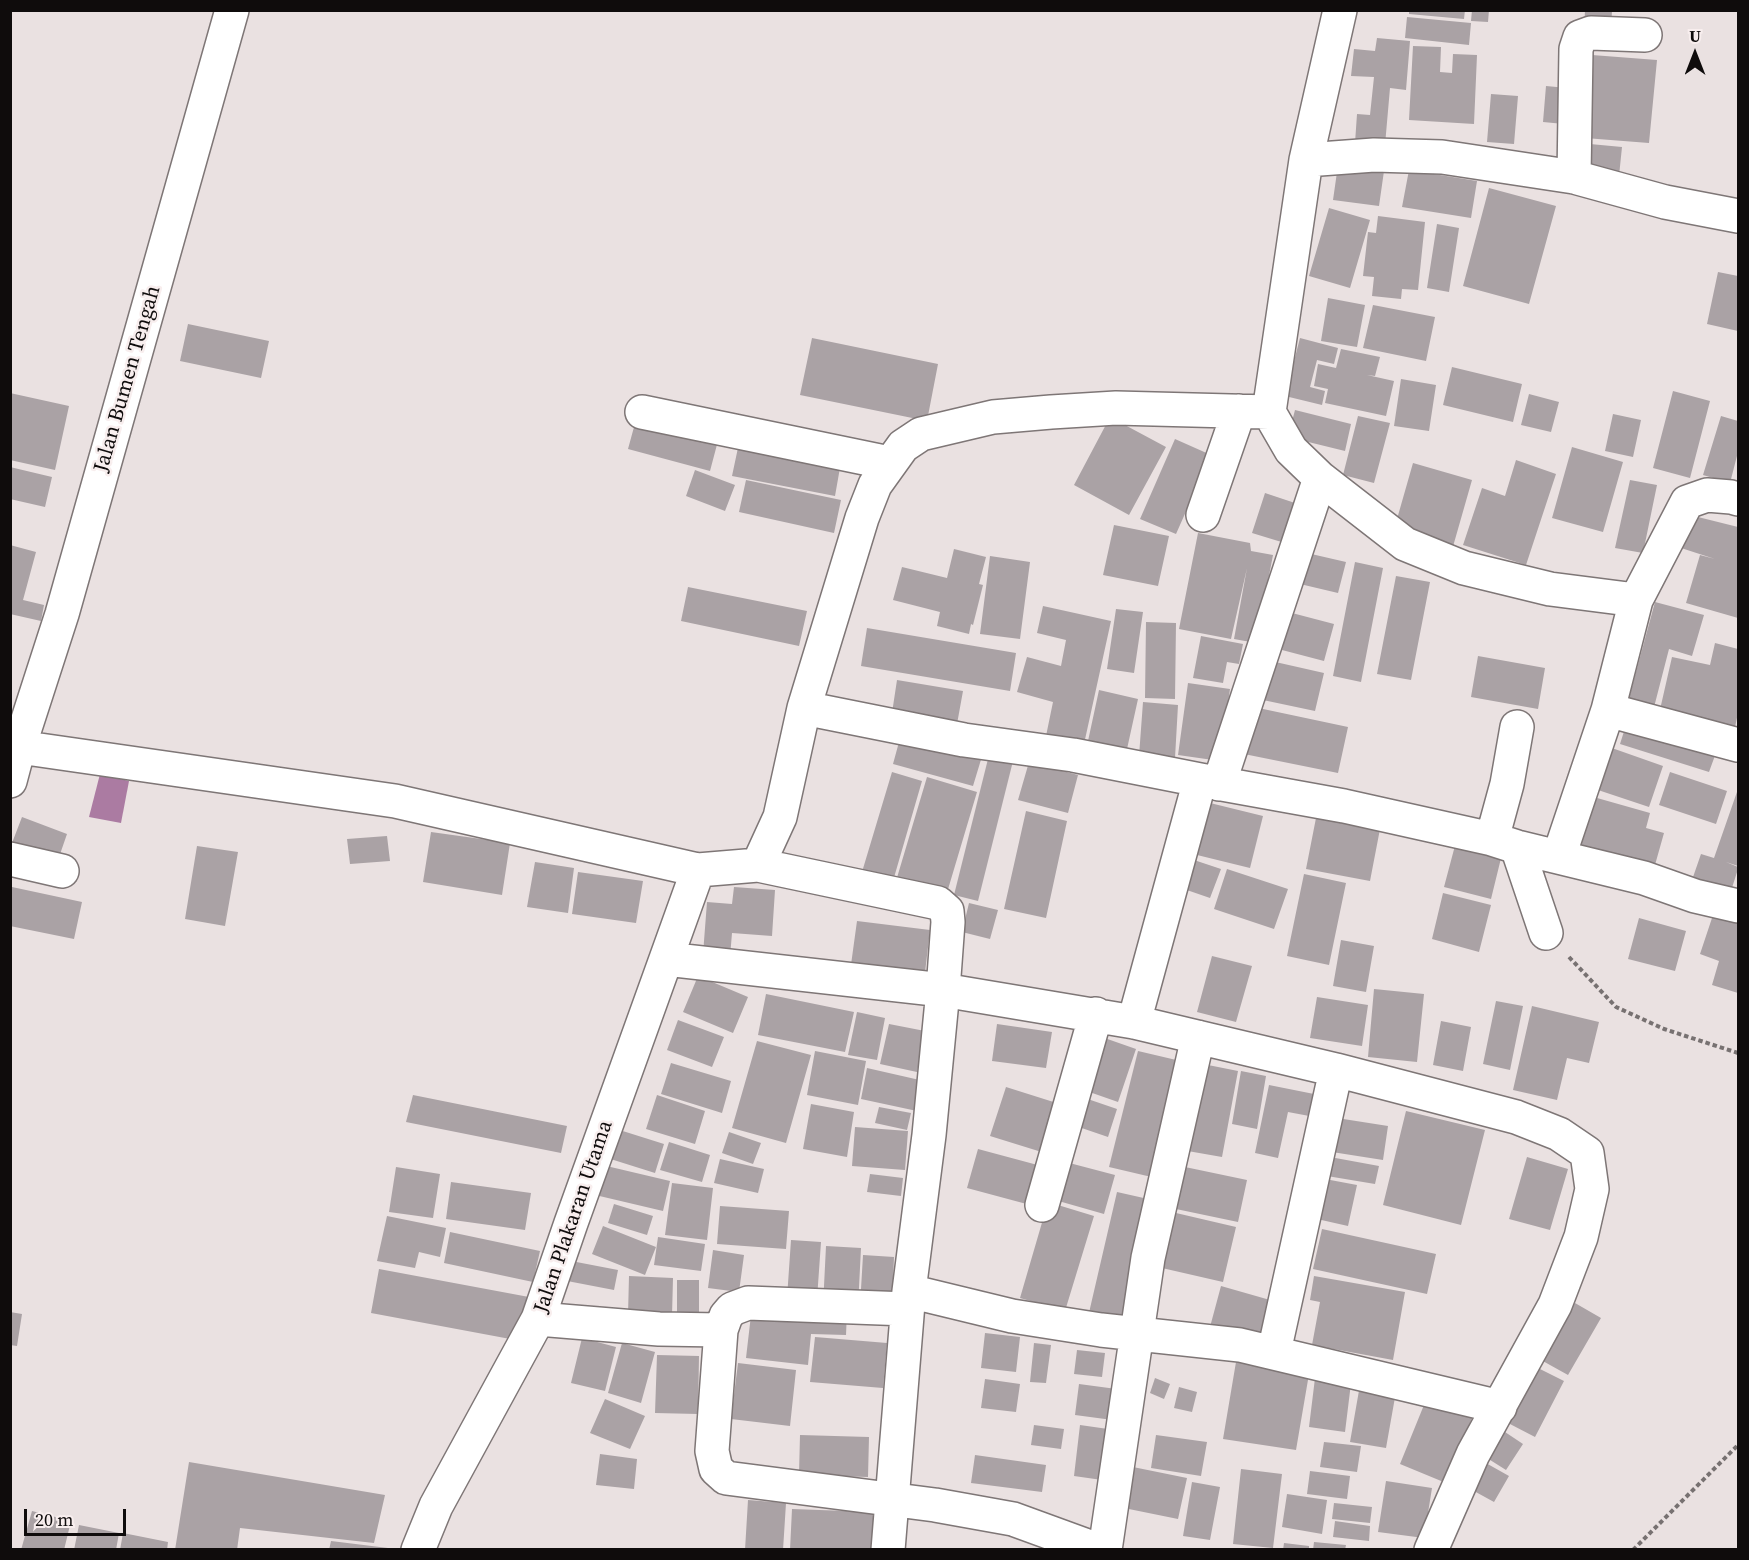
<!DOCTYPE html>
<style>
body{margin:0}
#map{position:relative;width:1749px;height:1560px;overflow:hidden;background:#eae1e1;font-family:"Source Serif 4",serif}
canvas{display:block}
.frame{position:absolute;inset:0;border:12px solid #0f0c0c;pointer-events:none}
.north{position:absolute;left:1665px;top:24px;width:60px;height:60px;-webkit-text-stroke:4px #f8eeee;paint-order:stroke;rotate:0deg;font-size:16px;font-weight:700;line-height:24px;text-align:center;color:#0f0c0c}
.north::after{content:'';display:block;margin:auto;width:21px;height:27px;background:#0f0c0c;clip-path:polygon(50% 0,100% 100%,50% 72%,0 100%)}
.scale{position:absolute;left:24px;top:1509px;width:102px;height:27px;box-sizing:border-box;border:3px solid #0f0c0c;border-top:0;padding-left:8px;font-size:18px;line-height:21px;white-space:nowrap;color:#0f0c0c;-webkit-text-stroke:4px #f8eeee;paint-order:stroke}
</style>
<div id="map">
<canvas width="1749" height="1560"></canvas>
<div class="frame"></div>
<div class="north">U</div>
<div class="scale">20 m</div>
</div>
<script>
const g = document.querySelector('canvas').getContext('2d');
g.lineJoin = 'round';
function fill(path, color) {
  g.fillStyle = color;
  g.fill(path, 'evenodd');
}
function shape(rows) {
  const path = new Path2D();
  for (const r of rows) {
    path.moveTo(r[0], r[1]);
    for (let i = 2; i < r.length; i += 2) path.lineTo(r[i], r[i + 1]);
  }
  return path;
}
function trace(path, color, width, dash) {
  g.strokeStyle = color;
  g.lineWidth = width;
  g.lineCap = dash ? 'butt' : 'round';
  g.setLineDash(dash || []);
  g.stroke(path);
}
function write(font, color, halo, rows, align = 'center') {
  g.font = font + ' "Source Serif 4",serif';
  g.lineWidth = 5;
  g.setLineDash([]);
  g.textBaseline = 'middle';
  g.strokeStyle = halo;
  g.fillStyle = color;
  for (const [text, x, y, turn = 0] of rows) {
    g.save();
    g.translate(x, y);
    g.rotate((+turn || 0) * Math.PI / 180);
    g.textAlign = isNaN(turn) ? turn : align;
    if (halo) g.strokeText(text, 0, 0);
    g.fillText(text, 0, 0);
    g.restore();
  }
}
fill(shape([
 [100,774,129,781,121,823,89,817]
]), '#ab7ba2');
fill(shape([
 [1409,10,1465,10,1464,19,1409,14],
 [1472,10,1489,10,1488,22,1471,21],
 [1585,10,1612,10,1611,33,1584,32],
 [1407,17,1471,23,1469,45,1405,38],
 [1377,38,1410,41,1406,90,1390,88,1385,145,1355,143,1357,114,1370,115,1374,77,1351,76,1354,49,1375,51],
 [1413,46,1441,47,1440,72,1452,73,1453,54,1477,55,1474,124,1409,120],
 [1592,55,1657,60,1649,143,1585,138],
 [1546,86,1567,88,1564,124,1543,122],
 [1491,94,1518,96,1514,144,1487,142],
 [1590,144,1622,147,1619,176,1587,173],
 [1338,165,1384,171,1379,206,1333,200],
 [1409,170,1477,181,1471,218,1402,207],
 [1489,188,1556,206,1529,304,1463,286],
 [1329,208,1370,220,1350,288,1309,276],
 [1378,216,1425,222,1418,290,1402,289,1401,299,1372,296,1374,277,1363,276,1368,232,1376,233],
 [1437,224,1459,228,1449,292,1427,288],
 [1718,272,1738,276,1738,331,1707,324],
 [1328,298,1365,305,1357,347,1321,341],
 [1373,305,1435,317,1426,361,1363,348],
 [188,324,269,341,261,378,180,361],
 [812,338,938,364,927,421,800,395],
 [1300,338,1338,348,1334,364,1317,360,1310,387,1325,391,1322,405,1285,396],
 [1341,349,1380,357,1375,376,1367,375,1394,381,1386,416,1325,403,1328,389,1314,386,1318,364,1336,368],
 [1452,367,1522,384,1513,422,1443,405],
 [1401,379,1436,385,1429,431,1394,426],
 [1673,391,1710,401,1690,478,1653,468],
 [10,393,69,406,55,470,10,460],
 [1529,394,1559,402,1551,432,1521,425],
 [1295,410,1351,424,1345,451,1288,437],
 [1613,414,1641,420,1633,457,1605,451],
 [637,416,719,437,710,471,628,449],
 [1358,416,1390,423,1374,483,1343,475],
 [1721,416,1738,421,1738,452,1730,483,1703,475],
 [1110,417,1166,447,1129,515,1074,485],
 [1175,439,1211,455,1176,534,1140,519],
 [739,443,841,462,835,496,732,476],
 [1572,447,1623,462,1603,532,1552,518],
 [1516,460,1556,474,1526,565,1463,545,1482,488,1505,496],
 [1413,463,1472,480,1452,550,1393,533],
 [10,467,52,477,45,507,10,499],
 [695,470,735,485,725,511,686,496],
 [746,480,841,500,834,533,739,512],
 [1630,480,1657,485,1643,553,1615,548],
 [1265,493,1301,505,1288,544,1252,533],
 [1686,514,1738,527,1738,618,1686,603,1700,555,1715,559,1678,547],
 [1114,525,1169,536,1158,586,1103,575],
 [1198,533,1250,543,1251,551,1273,555,1256,643,1234,639,1247,568,1231,639,1179,629],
 [10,545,36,552,23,600,44,605,41,621,10,614],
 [954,549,986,557,979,584,983,585,973,625,971,624,969,634,937,626,940,612,893,600,902,567,947,578],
 [1307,553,1346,562,1338,593,1300,584],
 [990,556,1030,562,1020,639,980,634],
 [1355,562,1383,568,1361,682,1333,676],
 [1396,576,1430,582,1411,680,1377,674],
 [688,587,807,611,799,646,681,621],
 [1655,602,1704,615,1692,656,1669,649,1652,715,1626,709],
 [1043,606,1111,621,1084,744,1046,736,1053,702,1017,692,1027,657,1061,666,1066,640,1037,633],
 [1116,609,1143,612,1134,673,1107,669],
 [1292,613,1334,624,1324,661,1282,650],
 [1146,622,1176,623,1175,699,1145,698],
 [867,628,1016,653,1010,691,861,666],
 [1201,636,1243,644,1239,664,1227,662,1223,683,1193,678],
 [1715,643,1738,649,1738,713,1734,732,1659,714,1672,657,1710,665],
 [1478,656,1545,668,1538,709,1471,697],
 [1271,661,1324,673,1315,711,1263,700],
 [897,680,963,691,957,724,892,713],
 [1188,683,1230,689,1220,761,1178,755],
 [1099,690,1138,699,1127,749,1088,741],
 [1143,702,1178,705,1175,758,1139,756],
 [1249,706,1348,727,1338,773,1239,753],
 [1627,722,1717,750,1709,772,1620,744],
 [902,731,983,753,973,786,893,764],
 [1609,747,1663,766,1649,807,1595,789],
 [989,755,1013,761,978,901,954,895],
 [1029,762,1078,775,1068,813,1018,800],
 [892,772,922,781,893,881,862,872],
 [1670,772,1727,791,1716,824,1659,805],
 [927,777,977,792,946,896,896,881],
 [1738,789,1738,866,1726,862,1738,867,1738,869,1730,894,1692,880,1701,854,1714,858],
 [1590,796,1650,813,1646,828,1664,833,1653,872,1575,848],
 [1206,802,1263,816,1250,868,1193,854],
 [1026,811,1067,821,1046,918,1004,909],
 [22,817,67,834,58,860,12,843],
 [1316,818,1380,829,1370,881,1306,869],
 [431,832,510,843,502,895,423,882],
 [387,836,390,861,350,864,347,839],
 [1457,838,1503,850,1491,899,1444,887],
 [197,846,238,852,225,926,185,919],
 [1191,859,1221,869,1210,898,1181,888],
 [535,862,574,868,568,913,527,907],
 [1227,869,1288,889,1274,929,1214,909],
 [578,872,643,881,636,923,572,914],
 [1304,874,1346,883,1329,965,1287,956],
 [12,887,82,902,74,939,10,926],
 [734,887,775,890,772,936,732,933,730,957,703,954,707,902,732,904],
 [1443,893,1491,905,1479,952,1432,939],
 [969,903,998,910,990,939,962,932],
 [1714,912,1738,919,1738,993,1712,985,1719,961,1700,954],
 [1639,918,1686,931,1675,971,1628,959],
 [857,921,930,930,924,981,850,972],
 [1341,940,1374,946,1366,992,1333,986],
 [1212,956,1252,966,1236,1022,1197,1012],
 [698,976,748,997,733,1033,683,1012],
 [1374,989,1424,994,1417,1062,1368,1057],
 [766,994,854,1012,845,1052,758,1035],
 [1317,997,1368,1005,1362,1046,1310,1038],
 [1496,1001,1523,1006,1510,1070,1483,1064],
 [1532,1006,1599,1022,1589,1063,1567,1058,1557,1100,1513,1090],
 [857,1012,885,1018,877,1060,848,1055],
 [678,1020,724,1037,712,1067,667,1050],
 [1441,1021,1471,1027,1463,1071,1433,1065],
 [889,1024,925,1031,917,1072,880,1064],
 [997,1024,1052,1032,1046,1068,992,1061],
 [1096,1035,1136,1049,1118,1102,1078,1088],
 [757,1041,811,1055,786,1143,732,1128],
 [815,1051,866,1061,858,1105,807,1095],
 [1138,1051,1189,1063,1160,1179,1109,1167],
 [671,1063,731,1081,722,1113,661,1094],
 [1198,1063,1238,1071,1222,1157,1182,1150],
 [867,1068,924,1081,917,1111,861,1099],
 [1241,1071,1266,1076,1257,1129,1232,1124],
 [1269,1085,1324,1096,1320,1118,1288,1112,1278,1158,1255,1153],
 [1006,1087,1063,1105,1048,1154,990,1136],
 [413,1095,567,1126,561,1153,406,1122],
 [657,1095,705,1111,695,1144,646,1129],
 [1076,1095,1117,1109,1108,1137,1067,1123],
 [811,1104,854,1112,847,1157,803,1149],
 [879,1107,911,1113,907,1130,875,1123],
 [1406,1111,1485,1130,1461,1225,1383,1205],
 [1337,1118,1388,1126,1383,1160,1332,1152],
 [610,1127,664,1144,655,1173,601,1156],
 [855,1127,908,1131,905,1170,852,1166],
 [729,1132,761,1143,753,1164,722,1153],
 [669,1142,710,1155,702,1182,660,1170],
 [978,1149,1045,1167,1034,1206,967,1188],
 [1330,1157,1379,1166,1375,1184,1327,1176],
 [1527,1157,1568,1169,1550,1230,1509,1219],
 [720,1159,764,1169,758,1193,714,1183],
 [1058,1160,1115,1175,1104,1214,1048,1198],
 [598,1164,670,1181,663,1211,591,1194],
 [396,1167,440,1174,433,1218,389,1212],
 [1185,1167,1247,1180,1238,1222,1176,1209],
 [870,1174,903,1178,901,1196,867,1192],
 [1325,1179,1357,1185,1348,1226,1317,1219],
 [451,1182,531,1193,525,1230,446,1219],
 [672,1183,713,1188,707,1240,665,1235],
 [1117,1192,1157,1201,1128,1326,1088,1317],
 [1048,1202,1094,1216,1065,1311,1020,1298],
 [614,1204,653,1216,647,1235,608,1223],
 [720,1206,789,1211,786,1249,717,1244],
 [1176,1213,1236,1227,1223,1282,1162,1268],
 [387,1216,446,1228,440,1257,419,1252,415,1268,377,1261],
 [603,1226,656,1247,645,1275,592,1254],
 [1322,1229,1436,1254,1427,1294,1313,1269],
 [450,1232,540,1251,533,1282,444,1263],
 [658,1237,705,1244,701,1271,654,1265],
 [791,1240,821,1242,817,1299,787,1298],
 [826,1246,861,1248,858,1307,823,1306],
 [713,1250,744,1255,739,1292,708,1288],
 [863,1255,894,1257,892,1308,860,1306],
 [566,1260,618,1270,614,1290,562,1280],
 [379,1269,529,1297,521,1341,371,1313],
 [629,1276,673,1278,672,1316,628,1315],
 [1314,1276,1405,1292,1393,1360,1312,1345,1320,1302,1310,1300],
 [677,1280,699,1280,699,1315,677,1315],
 [1221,1286,1270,1300,1259,1341,1210,1327],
 [1575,1303,1601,1318,1568,1375,1541,1360],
 [10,1312,22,1314,17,1346,10,1345],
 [847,1312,846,1335,811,1334,808,1365,746,1358,751,1315],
 [985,1333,1020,1337,1016,1372,981,1368],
 [815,1337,887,1343,883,1388,810,1382],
 [582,1338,616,1347,605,1391,571,1383],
 [622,1343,655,1352,641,1403,608,1393],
 [1034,1343,1051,1345,1046,1383,1030,1382],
 [1077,1350,1105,1353,1102,1377,1074,1374],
 [657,1355,699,1356,698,1414,655,1413],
 [1236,1362,1309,1374,1296,1450,1223,1439],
 [738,1363,796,1370,790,1426,731,1419],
 [1538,1368,1564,1381,1535,1437,1508,1423],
 [1316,1370,1352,1375,1345,1432,1309,1427],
 [1155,1378,1170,1384,1164,1399,1150,1393],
 [985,1379,1020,1384,1016,1412,981,1408],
 [1361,1379,1397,1386,1386,1448,1350,1442],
 [1079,1384,1124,1390,1120,1421,1075,1415],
 [1179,1387,1197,1392,1192,1412,1174,1408],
 [605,1399,645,1416,630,1449,590,1433],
 [1426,1400,1472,1418,1446,1483,1400,1464],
 [1034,1425,1064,1429,1061,1449,1031,1445],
 [1080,1425,1108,1429,1102,1480,1074,1476],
 [1496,1426,1523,1444,1506,1470,1479,1453],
 [800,1435,869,1437,868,1477,799,1475],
 [1156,1435,1207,1442,1201,1476,1151,1468],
 [1324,1442,1361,1446,1357,1472,1320,1467],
 [600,1454,637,1459,634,1489,596,1485],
 [975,1455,1046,1465,1042,1492,971,1483],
 [1477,1458,1509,1476,1494,1502,1463,1485],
 [189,1462,385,1495,374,1543,240,1528,237,1550,175,1550],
 [1128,1466,1187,1478,1178,1519,1119,1507],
 [1241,1469,1282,1474,1273,1548,1233,1544],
 [1310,1471,1350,1476,1347,1499,1307,1494],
 [1386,1481,1432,1488,1424,1538,1378,1532],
 [1192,1482,1220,1487,1210,1540,1183,1536],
 [1287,1494,1327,1500,1322,1534,1282,1527],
 [748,1500,786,1503,783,1550,745,1550],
 [1334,1503,1372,1507,1370,1523,1332,1519],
 [792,1509,874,1512,872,1550,790,1550],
 [32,1511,71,1521,64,1550,21,1550],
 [1335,1521,1370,1526,1369,1541,1333,1537],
 [79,1525,119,1533,116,1550,74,1550],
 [123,1533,168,1542,167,1550,120,1550],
 [331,1541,388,1548,387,1550,329,1550],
 [1314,1542,1346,1545,1345,1550,1313,1550],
 [1284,1543,1309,1546,1309,1550,1283,1550]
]), '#aaa2a5');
const minor = shape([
 [1306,160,1374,155,1442,157,1574,177,1665,202,1738,216],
 [1574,177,1576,49,1580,37,1591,33,1645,35],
 [642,412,889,463],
 [1269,412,1291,450,1320,478,1405,544,1464,568,1550,589,1636,600],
 [1203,515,1239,411],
 [804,708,964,740,1073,755,1200,780,1344,806,1492,839,1517,847,1644,878,1695,896,1738,906],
 [1608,710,1738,745],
 [19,747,395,801,698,870,758,865,780,817,804,708,862,518,875,485,903,446,921,434,993,417,1051,412,1116,408,1269,412,1306,160,1340,10],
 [10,781,19,747,62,614,232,10],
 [1219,784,1320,478],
 [1492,839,1507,784,1517,727],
 [1517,847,1546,933],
 [1559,856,1608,710,1636,600,1687,502,1707,495,1731,497,1738,499],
 [10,859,62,871],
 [758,865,938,903,947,911,948,922,943,990,929,1135,909,1291,888,1550],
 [666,959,943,990,1134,1022,1336,1070,1516,1117,1559,1134,1587,1153,1592,1189,1581,1237,1555,1305,1473,1454,1431,1550],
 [1134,1022,1200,780],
 [1042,1205,1096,1014],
 [909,1291,1012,1316,1101,1330,1240,1345,1500,1407],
 [538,1319,659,1329,721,1330,726,1316,732,1309,748,1303,907,1309],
 [721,1330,712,1451,716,1469,726,1478,935,1505,1013,1519,1098,1550],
 [1274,1352,1336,1070],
 [418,1550,436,1506,538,1319,571,1223,698,870],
 [1105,1550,1148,1258,1198,1037]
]);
trace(minor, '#7e7676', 36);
trace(shape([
 [1569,957,1616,1007,1664,1029,1738,1053],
 [1633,1550,1738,1445]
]), '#777171', 4, [4.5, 3]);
trace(minor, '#fff', 33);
write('21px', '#0f0c0c', '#f8eeee', [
 ["Jalan Bumen Tengah",128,379,-74],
 ["Jalan Plakaran Utama",574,1217,-71]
]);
</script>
